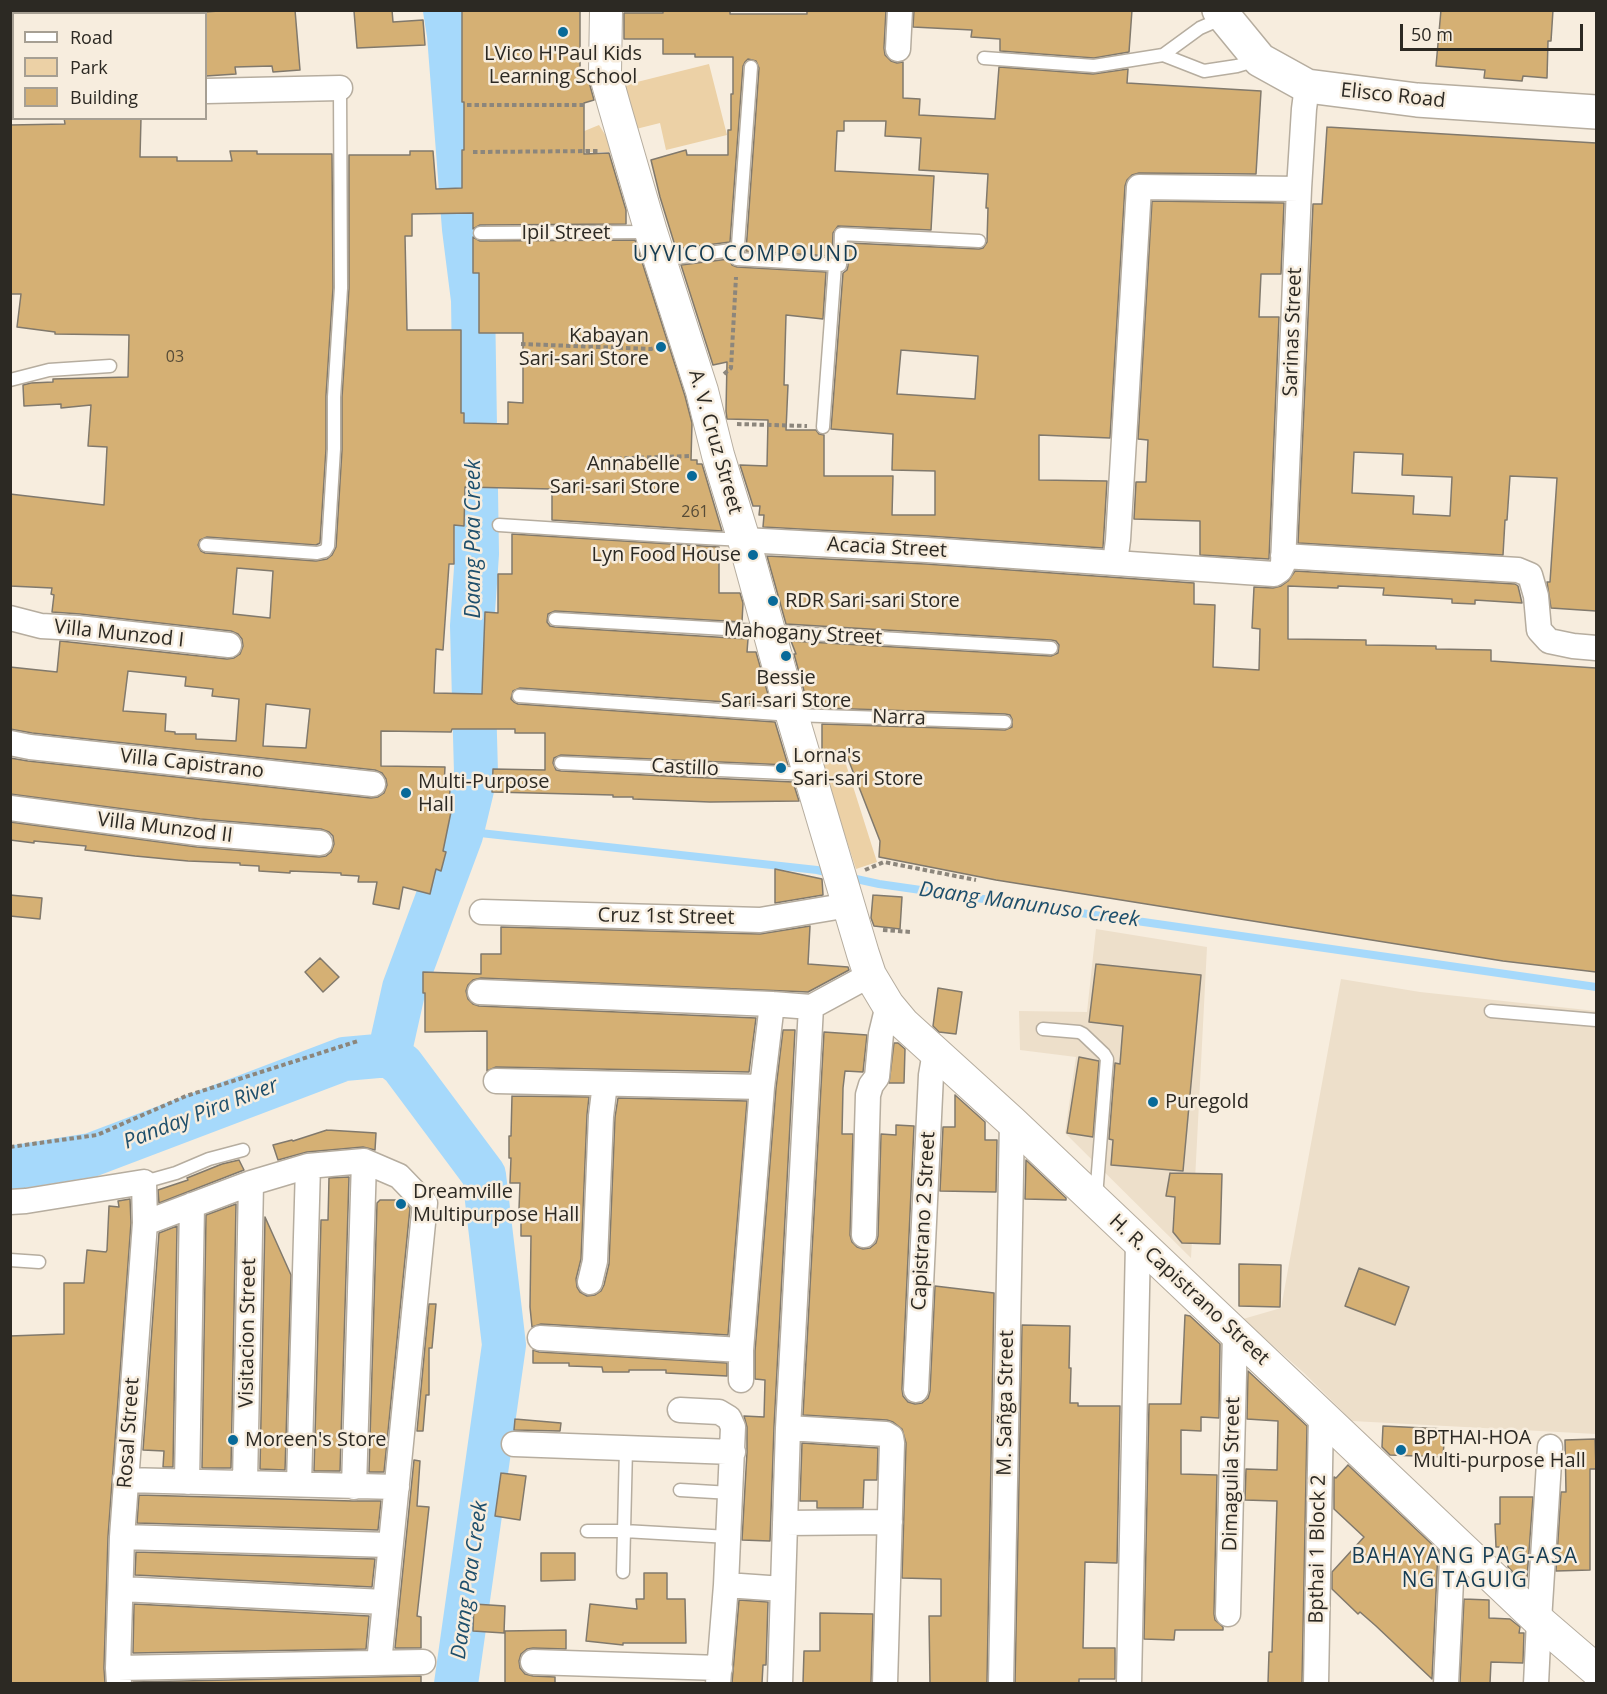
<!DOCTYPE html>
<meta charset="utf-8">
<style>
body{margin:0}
#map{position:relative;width:1607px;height:1694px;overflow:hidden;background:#f7edde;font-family:"Open Sans",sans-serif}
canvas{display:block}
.frame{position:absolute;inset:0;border:12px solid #2c2923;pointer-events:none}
.legend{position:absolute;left:12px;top:12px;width:195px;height:108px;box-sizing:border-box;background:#f7edde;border:2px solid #a69f93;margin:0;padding:8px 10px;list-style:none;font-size:18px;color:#2c2923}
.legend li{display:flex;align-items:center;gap:12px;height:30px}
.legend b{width:30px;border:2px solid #a69f93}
.scale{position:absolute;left:1400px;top:24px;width:183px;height:27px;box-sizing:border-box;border:3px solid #2c2923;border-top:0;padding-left:8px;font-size:18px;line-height:21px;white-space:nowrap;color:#2c2923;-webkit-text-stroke:4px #f7edde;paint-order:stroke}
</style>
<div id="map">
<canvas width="1607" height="1694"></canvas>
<div class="frame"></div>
<ul class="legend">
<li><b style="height:8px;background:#fff"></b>Road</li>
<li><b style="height:16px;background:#ecd1a6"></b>Park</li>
<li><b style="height:16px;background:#d5b074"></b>Building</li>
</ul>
<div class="scale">50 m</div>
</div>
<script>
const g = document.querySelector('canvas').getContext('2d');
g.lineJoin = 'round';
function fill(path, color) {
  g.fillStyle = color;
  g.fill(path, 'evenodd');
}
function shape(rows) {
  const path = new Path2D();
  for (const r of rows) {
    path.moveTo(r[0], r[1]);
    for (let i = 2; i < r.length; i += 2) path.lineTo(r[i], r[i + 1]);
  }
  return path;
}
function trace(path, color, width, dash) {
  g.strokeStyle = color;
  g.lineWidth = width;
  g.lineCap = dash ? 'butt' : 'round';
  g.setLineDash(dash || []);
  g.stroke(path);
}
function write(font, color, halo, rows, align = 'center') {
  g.font = font + ' "Open Sans",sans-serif';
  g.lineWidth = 5;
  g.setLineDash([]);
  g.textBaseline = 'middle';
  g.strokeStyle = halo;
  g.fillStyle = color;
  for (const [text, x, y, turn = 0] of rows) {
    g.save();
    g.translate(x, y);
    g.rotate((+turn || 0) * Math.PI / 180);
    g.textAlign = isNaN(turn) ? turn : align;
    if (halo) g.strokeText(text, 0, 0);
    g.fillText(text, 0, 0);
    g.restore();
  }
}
fill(shape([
 [1096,929,1207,947,1191,1258,1065,1133,1076,1057,1020,1050,1019,1011,1087,1012],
 [1341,979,1420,992,1596,1011,1596,1434,1352,1421,1304,1373,1243,1319,1281,1308]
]), '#eddfca');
fill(shape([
 [709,64,727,135,666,150,660,123,632,130,621,86],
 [599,125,616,152,585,152,582,132],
 [844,758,877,862,856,869,822,765]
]), '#ecd1a6');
trace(shape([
 [461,835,471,832,817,870,830,873],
 [847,877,879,884,1596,987]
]), '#a6d9fb', 8);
trace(shape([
 [389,1055,404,988,461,835,476,773,472,626,477,554,473,300,464,229,449,35,445,10],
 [389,1055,402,1065,484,1175,504,1345,456,1684],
 [10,1168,91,1155,344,1059,389,1055]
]), '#a6d9fb', 44);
const building = shape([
 [231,10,295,10,300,70,273,72,272,66,235,67,236,74,206,76,206,12,231,10],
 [392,10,393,22,423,20,425,45,357,48,354,11,392,10],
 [462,10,580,10,580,83,589,82,594,100,584,103,584,154,609,153,626,210,626,224,480,225,473,229,473,213,412,214,412,236,405,236,407,330,461,330,461,413,464,413,464,423,508,424,508,402,523,403,523,333,479,333,479,273,473,273,473,237,480,241,635,240,685,396,692,423,691,460,697,460,697,464,702,464,722,531,552,520,552,489,465,487,464,526,454,525,454,564,449,564,443,650,436,649,434,693,482,694,485,612,498,613,498,574,512,574,512,534,719,547,719,593,740,593,743,603,742,622,555,611,548,614,547,622,550,626,555,627,748,639,747,652,756,652,771,705,520,688,513,691,511,699,514,702,518,704,775,722,788,765,561,755,554,758,553,763,556,770,561,771,793,782,799,801,710,802,633,799,633,797,613,797,613,795,492,792,493,769,545,770,545,733,515,733,515,729,452,729,451,732,381,731,381,766,445,767,444,786,450,787,449,812,451,812,443,851,446,852,441,871,436,869,430,894,403,887,399,909,373,904,377,882,358,882,359,876,341,875,341,873,290,871,290,873,259,871,259,866,240,865,240,863,188,861,135,856,85,850,86,846,34,841,34,843,10,840,10,822,197,847,319,857,326,856,331,852,334,844,333,836,329,832,321,829,200,819,10,794,10,758,28,761,371,798,378,797,384,793,387,785,386,779,382,773,375,770,32,733,10,729,10,667,57,672,60,641,227,659,234,658,240,654,243,646,242,639,238,634,231,631,80,614,52,612,54,595,51,594,52,588,10,586,10,494,104,505,107,447,88,446,91,405,61,408,61,404,24,406,23,385,31,383,53,382,53,379,128,377,129,335,55,334,55,332,17,327,21,294,10,294,10,125,65,124,64,118,141,118,140,157,177,157,177,161,232,161,230,151,257,151,257,154,332,154,333,288,326,396,326,449,320,543,316,545,207,537,200,540,198,545,201,551,205,553,316,561,327,559,332,555,336,547,342,450,342,397,349,288,349,155,410,155,410,151,433,151,436,189,462,188,462,150,464,150,464,102,462,102,462,10],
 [237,568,273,571,270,618,233,614,237,568],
 [128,671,186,677,185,686,213,689,212,696,239,699,236,741,196,739,196,734,175,734,175,732,165,731,166,714,123,711,128,671],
 [266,704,310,709,306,748,263,746,266,704],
 [663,10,730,10,730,14,807,14,807,10,886,10,884,48,885,55,891,61,897,63,903,62,903,98,920,99,919,115,995,119,999,67,1093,74,1128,69,1127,83,1261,91,1256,174,1139,173,1132,175,1127,180,1125,186,1110,438,1039,435,1039,480,1107,481,1103,548,928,536,763,527,764,515,759,515,760,506,753,506,740,465,767,466,768,420,727,419,726,411,727,362,713,365,681,265,729,259,732,265,737,267,826,272,823,319,786,315,784,385,788,385,786,430,816,430,819,434,824,435,824,476,893,476,892,515,935,515,935,471,892,470,893,434,831,429,843,273,847,270,848,266,849,243,979,249,983,248,987,242,988,208,986,208,988,174,919,170,921,138,885,136,886,121,844,121,844,131,837,131,835,171,934,176,931,230,838,226,833,233,832,256,746,251,759,68,756,61,748,59,745,62,743,66,730,242,676,249,660,197,651,160,686,150,687,155,728,155,728,130,731,130,731,94,733,94,733,57,695,57,695,54,663,54,663,39,624,39,624,13,663,13,663,10],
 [901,350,978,356,975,399,897,394,901,350],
 [914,10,1132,10,1129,52,1094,58,1000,51,1000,39,971,37,972,30,913,27,914,10],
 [1441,10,1553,10,1551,41,1548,41,1547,78,1523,76,1522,81,1484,78,1485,70,1436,66,1441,10],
 [1327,127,1596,143,1596,611,1551,608,1547,582,1550,582,1557,478,1510,476,1507,520,1505,520,1503,555,1298,543,1313,204,1322,204,1327,127],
 [1354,452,1403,454,1402,475,1452,477,1450,516,1413,514,1414,496,1352,493,1354,452],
 [1152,201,1284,203,1281,274,1261,274,1259,317,1279,317,1269,559,1200,555,1200,521,1134,519,1136,482,1146,482,1148,440,1138,439,1152,201],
 [767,556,926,564,1194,583,1194,604,1215,605,1213,667,1259,670,1260,629,1252,628,1254,587,1273,588,1281,586,1288,581,1295,571,1515,584,1518,586,1522,603,1475,600,1475,604,1452,603,1452,599,1383,595,1384,588,1338,586,1338,588,1288,586,1288,639,1366,640,1366,645,1436,646,1436,649,1491,650,1491,661,1596,668,1596,972,1503,961,996,880,879,857,880,841,845,751,822,751,822,724,1005,730,1012,727,1012,719,1010,715,1005,714,822,708,822,703,807,702,794,654,796,654,791,641,1051,656,1058,653,1059,645,1056,641,1051,640,786,624,767,556],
 [775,869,822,879,823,895,775,903,775,869],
 [10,895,42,898,40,919,10,916,10,895],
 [873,895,902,897,900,929,874,926,871,918,873,895],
 [810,926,808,964,848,967,849,970,808,992,481,978,473,980,468,985,466,991,468,999,473,1004,479,1006,756,1018,749,1072,496,1067,487,1071,487,1031,425,1032,425,993,423,993,423,972,481,974,481,954,501,954,501,927,760,934,810,926],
 [320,958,339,977,323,992,305,972,320,958],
 [1096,964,1201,975,1183,1171,1111,1165,1113,1140,1109,1139,1115,1063,1120,1064,1123,1026,1089,1022,1096,964],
 [938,988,962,992,956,1034,939,1032,933,1026,938,988],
 [783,1030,795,1030,774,1427,770,1541,742,1540,747,1452,747,1427,744,1416,764,1417,765,1380,755,1379,755,1351,776,1088,783,1030],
 [824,1032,867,1035,863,1072,845,1071,843,1088,842,1134,853,1134,850,1235,852,1242,857,1247,863,1249,870,1248,876,1243,878,1236,881,1134,896,1135,896,1125,914,1126,902,1389,903,1396,908,1402,915,1404,922,1403,928,1398,930,1391,935,1286,994,1293,987,1683,930,1683,929,1616,941,1616,941,1579,902,1578,906,1443,902,1429,893,1422,887,1420,803,1415,824,1032],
 [894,1043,898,1043,905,1049,904,1083,889,1083,894,1043],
 [1079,1057,1099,1061,1093,1137,1067,1133,1079,1057],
 [955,1095,985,1122,985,1140,997,1140,996,1192,940,1191,943,1127,955,1127,955,1095],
 [512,1096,589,1097,587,1115,581,1259,576,1279,577,1287,580,1292,587,1296,595,1295,601,1291,604,1285,609,1264,615,1117,618,1098,747,1101,728,1335,541,1324,532,1327,530,1307,531,1236,521,1236,521,1209,519,1209,520,1183,510,1183,511,1158,509,1158,509,1136,511,1136,512,1096],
 [327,1130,376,1133,375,1150,363,1147,307,1152,278,1160,273,1145,292,1140,293,1141,327,1130],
 [239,1160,244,1170,159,1203,158,1190,188,1180,187,1178,222,1164,239,1160],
 [1026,1160,1066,1198,1066,1200,1025,1199,1026,1160],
 [1170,1173,1222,1174,1220,1244,1182,1243,1173,1232,1175,1197,1166,1196,1170,1173],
 [349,1177,340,1471,314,1471,321,1220,328,1220,329,1178,349,1177],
 [130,1199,131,1223,108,1537,104,1668,105,1683,10,1683,10,1336,64,1334,64,1283,84,1283,87,1250,106,1252,107,1250,109,1206,119,1207,118,1201,130,1199],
 [380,1200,403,1200,410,1208,384,1472,369,1472,377,1203,380,1200],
 [236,1204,231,1468,202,1468,206,1215,236,1204],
 [265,1217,291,1275,285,1470,260,1469,265,1217],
 [177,1226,173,1467,163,1467,164,1451,143,1450,159,1233,177,1226],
 [1239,1264,1281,1265,1280,1307,1239,1306,1239,1264],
 [1359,1268,1409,1287,1395,1325,1345,1306,1359,1268],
 [429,1304,436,1304,432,1348,429,1348,429,1395,426,1395,423,1431,417,1431,429,1304],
 [1185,1315,1190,1316,1220,1344,1219,1418,1201,1417,1201,1431,1181,1430,1181,1474,1217,1475,1214,1614,1215,1620,1223,1627,1223,1630,1175,1630,1174,1640,1144,1639,1149,1404,1181,1404,1185,1315],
 [1022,1325,1070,1326,1069,1368,1071,1368,1070,1403,1078,1403,1078,1406,1120,1406,1117,1563,1085,1562,1083,1648,1115,1648,1115,1679,1079,1679,1079,1683,1015,1683,1022,1325],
 [533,1350,539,1352,727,1363,727,1376,666,1373,666,1370,629,1370,629,1372,603,1372,602,1367,569,1366,569,1363,533,1363,533,1350],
 [1248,1371,1307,1426,1302,1683,1268,1683,1269,1652,1272,1652,1277,1501,1245,1500,1246,1469,1277,1470,1278,1421,1247,1419,1248,1371],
 [515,1419,561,1423,560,1431,514,1430,515,1419],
 [1383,1426,1445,1429,1443,1457,1390,1455,1382,1447,1383,1426],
 [1595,1439,1596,1469,1590,1469,1590,1570,1556,1571,1561,1492,1566,1492,1565,1440,1595,1439],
 [802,1443,878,1448,877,1480,864,1480,863,1508,817,1508,817,1501,800,1501,802,1443],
 [414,1460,420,1461,417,1506,429,1507,417,1616,421,1617,421,1648,395,1648,414,1460],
 [1348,1465,1438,1550,1432,1679,1376,1626,1360,1612,1358,1614,1332,1589,1332,1572,1364,1537,1334,1509,1334,1477,1336,1478,1348,1465],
 [501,1473,526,1476,520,1520,495,1516,501,1473],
 [139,1495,353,1501,381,1501,378,1530,137,1523,139,1495],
 [1500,1497,1533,1497,1527,1578,1520,1579,1508,1567,1507,1547,1496,1547,1495,1524,1500,1524,1500,1497],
 [136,1552,375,1559,372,1587,135,1575,136,1552],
 [541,1553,575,1553,575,1580,541,1581,541,1553],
 [644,1573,667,1573,667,1599,685,1599,686,1643,623,1643,623,1645,586,1641,590,1604,637,1609,636,1599,644,1599,644,1573],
 [1464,1599,1489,1600,1489,1618,1510,1619,1520,1627,1519,1633,1524,1633,1523,1663,1491,1662,1490,1683,1460,1683,1464,1599],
 [739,1600,768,1602,766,1665,763,1665,762,1683,732,1683,739,1600],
 [134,1604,369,1616,366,1649,133,1653,134,1604],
 [474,1604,505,1606,504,1633,473,1631,474,1604],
 [820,1613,873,1614,871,1683,803,1683,804,1651,820,1651,820,1613],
 [566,1630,566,1649,533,1648,527,1649,521,1654,519,1661,520,1668,525,1674,533,1676,555,1677,555,1683,505,1683,505,1631,566,1630],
 [421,1676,421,1683,133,1683,133,1682,421,1676]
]);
fill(building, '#d5b074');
trace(building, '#81796c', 1.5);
const service = shape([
 [1163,55,1204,71,1237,66,1257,60],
 [984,58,1094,66,1163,55,1200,28,1223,18],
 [751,67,737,259,840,265,841,234,979,241],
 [480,233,650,232],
 [660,260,738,249],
 [10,380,49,370,110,366],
 [823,427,835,265],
 [499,525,668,536,744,540],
 [206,545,317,553,325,551,328,546,334,449,334,397,341,288,340,88],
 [555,619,1051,648],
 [519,696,792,715,1005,722],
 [561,763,808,774],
 [1491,1011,1596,1020],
 [1043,1029,1079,1032,1083,1034,1104,1054,1107,1059,1096,1197],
 [144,1182,176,1173,209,1159,243,1150],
 [10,1260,39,1262],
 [680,1490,731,1493],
 [587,1531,624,1531,729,1537],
 [623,1572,626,1448]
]);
const minor = shape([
 [898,49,900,10],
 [206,91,340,88],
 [10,103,14,102],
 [744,540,927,550,1274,574,1280,570,1283,564,1299,189,1304,109,1307,86],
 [1283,556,1518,570,1530,575,1536,596,1539,630,1549,641,1573,646,1596,648],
 [1115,563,1118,540,1139,187,1299,189],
 [10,618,41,626,78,628,229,645],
 [10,743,30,747,373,784],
 [10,808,198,833,320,843],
 [482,912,760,920,849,905],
 [480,992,772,1004,811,1007,870,975],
 [496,1081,762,1087],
 [10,1202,26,1201,144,1182,145,1223,122,1537,118,1668,119,1684],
 [145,1223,251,1183,308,1166,364,1161,399,1176,425,1203,379,1663],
 [864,1235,868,1095,871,1085,877,1077,881,1034,888,1005],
 [590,1282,595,1261,601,1116,605,1084],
 [540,1338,741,1350],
 [741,1380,741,1350,762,1087,772,1004],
 [916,1390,931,1075,935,1052],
 [680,1410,719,1412,729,1418,733,1427,726,1585,783,1589],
 [788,1428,886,1434,891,1437,892,1443,885,1684],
 [514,1444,733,1452],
 [125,1480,397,1487],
 [187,1482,192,1205],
 [245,1483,251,1183],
 [299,1484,308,1166],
 [354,1487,364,1161],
 [785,1523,890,1522],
 [122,1537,389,1545],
 [121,1589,384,1602],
 [1228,1614,1235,1334],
 [533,1662,720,1668],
 [118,1668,423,1662],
 [718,1684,726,1585],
 [780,1684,788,1428,811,1007],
 [1001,1684,1012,1122],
 [1129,1684,1138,1242],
 [1316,1684,1321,1415],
 [1446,1684,1453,1540],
 [1536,1684,1539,1621,1550,1447]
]);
const tertiary = shape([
 [606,10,605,73,614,105,651,232,702,391,718,455,744,540,792,715,863,954,870,975,888,1005,903,1023,1012,1122,1539,1621,1596,1670]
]);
const secondary = shape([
 [1219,10,1260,60,1307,86,1417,100,1596,112]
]);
trace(service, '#b6ad9f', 15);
trace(minor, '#b6ad9f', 27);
trace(tertiary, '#b6ad9f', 34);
trace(secondary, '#b6ad9f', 36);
trace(shape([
 [467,105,586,105],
 [473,152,598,151],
 [521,344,651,349,661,346],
 [724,374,731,368,736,277],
 [737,424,807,426],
 [602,459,691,456],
 [865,870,884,862,976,880],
 [883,930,911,932],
 [10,1147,97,1135,186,1096,358,1041]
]), '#8c867c', 4, [4.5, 3]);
trace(service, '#fff', 12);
trace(minor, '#fff', 24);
trace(tertiary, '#fff', 32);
trace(secondary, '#fff', 33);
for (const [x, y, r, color] of [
 [563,32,6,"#096a99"],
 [661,347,6,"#096a99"],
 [692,476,6,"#096a99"],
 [753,555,6,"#096a99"],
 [773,601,6,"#096a99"],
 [786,656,6,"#096a99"],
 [781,768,6,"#096a99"],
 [406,793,6,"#096a99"],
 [1153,1102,6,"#096a99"],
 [401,1204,6,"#096a99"],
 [233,1440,6,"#096a99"],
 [1401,1450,6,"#096a99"]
]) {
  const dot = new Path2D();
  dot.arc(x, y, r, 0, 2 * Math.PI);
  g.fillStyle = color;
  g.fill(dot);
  trace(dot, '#f7edde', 2);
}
write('16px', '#564b37', null, [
 ["03",175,357],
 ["261",695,512]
]);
write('20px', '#2c2923', '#f7edde', [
 ["LVico H'Paul Kids",563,54,"center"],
 ["Learning School",563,77,"center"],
 ["Kabayan",649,336,"right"],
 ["Sari-sari Store",649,359,"right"],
 ["Annabelle",680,464,"right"],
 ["Sari-sari Store",680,487,"right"],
 ["Lyn Food House",741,555,"right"],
 ["RDR Sari-sari Store",785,601],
 ["Bessie",786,678,"center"],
 ["Sari-sari Store",786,701,"center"],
 ["Lorna's",793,756],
 ["Sari-sari Store",793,779],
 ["Multi-Purpose",418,782],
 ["Hall",418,805],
 ["Puregold",1165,1102],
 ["Dreamville",413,1192],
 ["Multipurpose Hall",413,1215],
 ["BPTHAI-HOA",1413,1438],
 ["Multi-purpose Hall",1413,1461],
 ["Moreen's Store",245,1440]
], 'left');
write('20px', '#2c2923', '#f7edde', [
 ["Elisco Road",1393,96,6],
 ["Ipil Street",566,233],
 ["Sarinas Street",1293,332,-88],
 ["A. V. Cruz Street",715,442,74],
 ["Acacia Street",887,548,3],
 ["Villa Munzod I",119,634,6],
 ["Mahogany Street",803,634,3],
 ["Narra",899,718,2],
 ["Villa Capistrano",192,764,6],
 ["Castillo",685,768,3],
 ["Villa Munzod II",165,828,7],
 ["Cruz 1st Street",666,917,1],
 ["Capistrano 2 Street",924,1221,-87],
 ["H. R. Capistrano Street",1189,1290,43],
 ["Visitacion Street",248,1333,-89],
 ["M. Sañga Street",1006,1403,-89],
 ["Rosal Street",129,1433,-86],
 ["Dimaguila Street",1232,1474,-89],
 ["Bpthai 1 Block 2",1318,1549,-89]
]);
g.letterSpacing = '1.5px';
write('21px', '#153c53', '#f7edde', [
 ["UYVICO COMPOUND",746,255],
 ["BAHAYANG PAG-ASA",1465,1557],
 ["NG TAGUIG",1465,1581]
]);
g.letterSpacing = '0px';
write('italic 21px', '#1e4f6c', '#f7edde', [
 ["Daang Paa Creek",474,539,-90],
 ["Daang Manunuso Creek",1029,905,8],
 ["Panday Pira River",201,1114,-21],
 ["Daang Paa Creek",470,1580,-82]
]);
</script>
